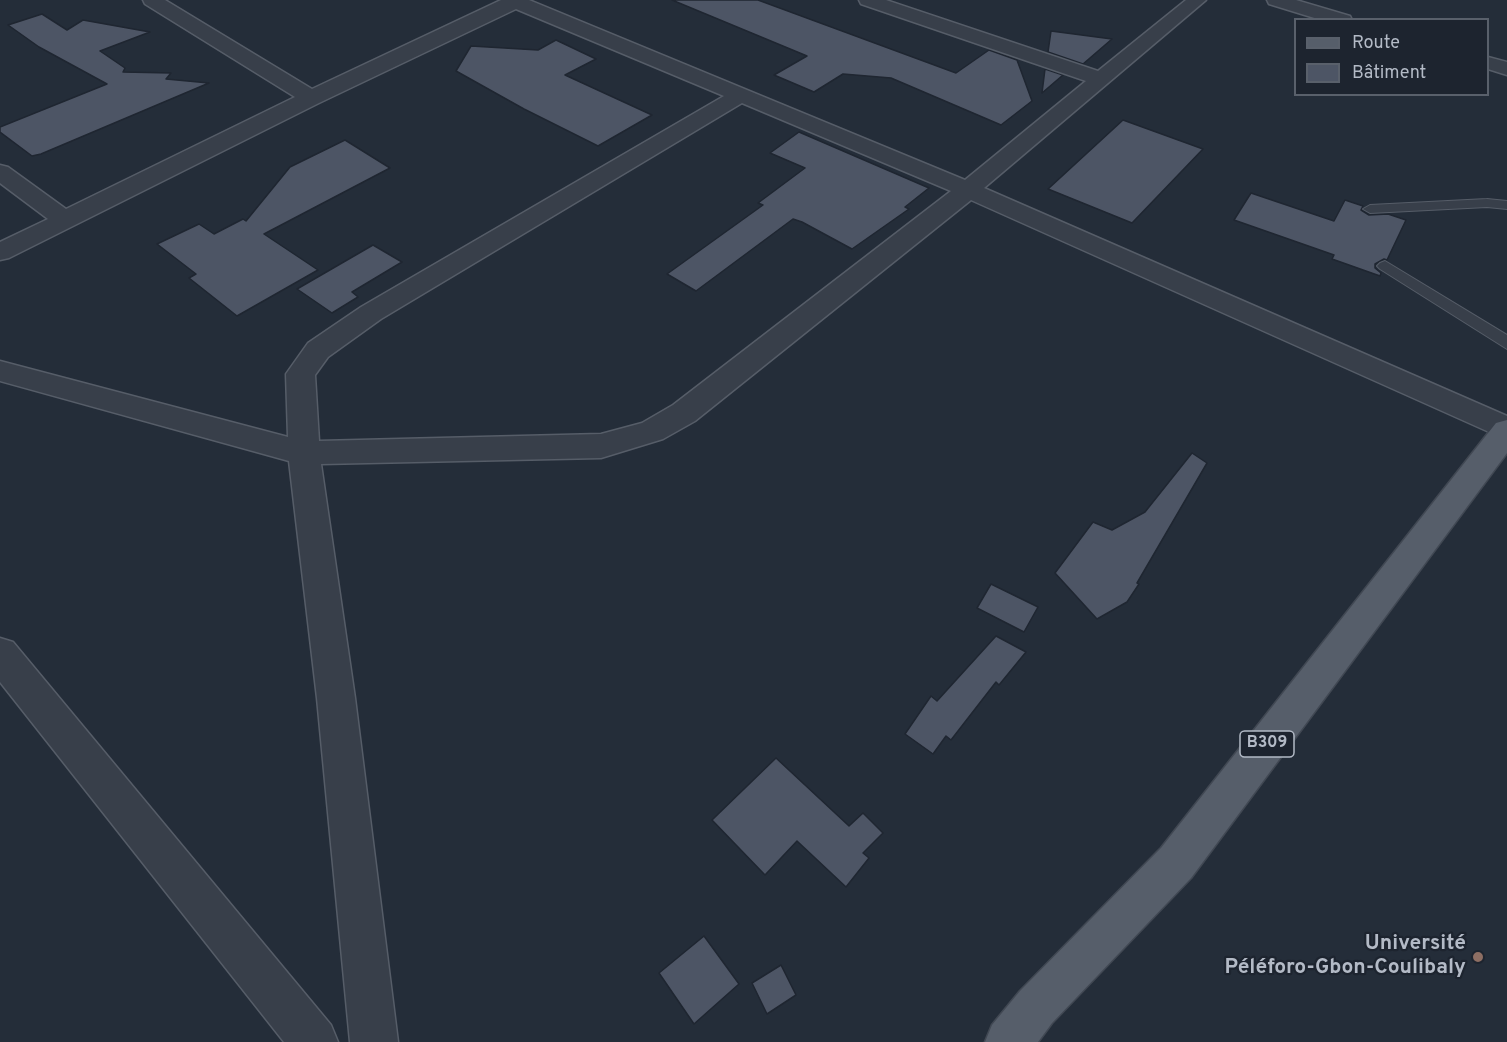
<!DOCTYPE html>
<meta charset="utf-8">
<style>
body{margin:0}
#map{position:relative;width:1507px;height:1042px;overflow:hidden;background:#242d39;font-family:Overpass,sans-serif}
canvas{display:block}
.legend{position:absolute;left:1294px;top:18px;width:195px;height:78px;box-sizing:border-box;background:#1d242f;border:2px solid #59606b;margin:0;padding:8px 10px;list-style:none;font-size:18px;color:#b3bac6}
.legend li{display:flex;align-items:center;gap:12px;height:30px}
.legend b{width:30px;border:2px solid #59606b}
</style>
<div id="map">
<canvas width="1507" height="1042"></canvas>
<ul class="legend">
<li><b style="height:8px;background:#565e6a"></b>Route</li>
<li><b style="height:16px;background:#4d5565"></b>Bâtiment</li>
</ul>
</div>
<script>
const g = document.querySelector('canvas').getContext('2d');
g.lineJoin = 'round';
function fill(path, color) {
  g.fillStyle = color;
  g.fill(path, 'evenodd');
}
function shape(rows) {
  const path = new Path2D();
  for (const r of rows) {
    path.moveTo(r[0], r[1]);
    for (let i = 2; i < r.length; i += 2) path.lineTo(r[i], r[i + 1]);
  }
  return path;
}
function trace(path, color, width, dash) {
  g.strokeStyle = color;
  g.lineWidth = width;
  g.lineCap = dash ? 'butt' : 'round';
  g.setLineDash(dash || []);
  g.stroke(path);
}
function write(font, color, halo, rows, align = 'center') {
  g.font = font + ' Overpass,sans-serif';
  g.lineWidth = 4.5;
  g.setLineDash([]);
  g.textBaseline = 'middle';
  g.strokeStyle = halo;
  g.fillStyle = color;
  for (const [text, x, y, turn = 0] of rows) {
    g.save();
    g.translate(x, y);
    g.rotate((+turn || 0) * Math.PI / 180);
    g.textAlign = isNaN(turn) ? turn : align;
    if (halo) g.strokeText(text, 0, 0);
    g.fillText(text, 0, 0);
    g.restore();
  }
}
const building = shape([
 [672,0,758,0,956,73,989,50,1017,60,1032,101,1001,125,891,78,843,74,814,92,774,75,807,56,672,0],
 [42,14,67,30,83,20,150,32,100,51,125,68,123,72,171,73,166,79,209,83,41,154,32,156,0,132,0,127,107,84,39,47,8,25,42,14],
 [1051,31,1112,39,1083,64,1048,52,1051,31],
 [556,40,596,59,565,75,652,115,598,146,524,109,456,71,471,46,538,50,556,40],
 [1045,69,1063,75,1042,93,1045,69],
 [1123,120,1203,149,1132,223,1048,189,1123,120],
 [799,132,929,188,905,207,909,209,852,249,802,222,793,219,696,291,667,274,763,205,758,203,805,168,770,153,799,132],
 [345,140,390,168,264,234,318,270,237,316,189,278,196,274,157,244,199,224,214,234,243,219,246,221,290,167,345,140],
 [1251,193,1334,221,1345,200,1363,206,1361,210,1369,215,1388,214,1406,220,1387,260,1384,259,1375,264,1375,268,1381,273,1380,276,1332,259,1334,255,1234,220,1251,193],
 [373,245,402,262,352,292,358,297,332,313,297,289,373,245],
 [1192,453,1207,463,1137,583,1139,584,1127,602,1097,619,1055,573,1093,522,1112,530,1145,512,1192,453],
 [991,584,1038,607,1024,632,977,608,991,584],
 [996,636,1026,652,999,685,996,682,951,740,946,736,933,754,905,734,931,696,937,701,996,636],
 [776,758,849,826,863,813,883,833,863,853,869,858,846,887,797,841,765,875,712,820,776,758],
 [704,936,739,984,694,1024,659,973,704,936],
 [781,965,796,995,767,1014,752,983,781,965]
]);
fill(building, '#4d5565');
trace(building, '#1f2631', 1.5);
const lane = shape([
 [1487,199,1507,201,1507,209,1487,207,1370,213,1363,209,1370,205,1487,199],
 [1385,261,1507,335,1507,349,1380,269,1377,266,1380,263,1385,261]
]);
const street = shape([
 [143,0,165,0,312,89,501,0,529,0,965,180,1086,81,861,4,859,0,886,0,1098,71,1186,0,1206,0,984,188,1507,416,1507,440,971,200,695,421,663,439,601,458,321,464,355,698,398,1042,350,1042,317,698,289,461,0,381,0,361,288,437,286,374,308,343,361,307,724,96,516,9,319,103,9,258,0,260,0,242,48,219,0,183,0,165,8,167,66,209,295,97,145,4,143,0],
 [742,103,951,191,673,405,642,423,601,434,319,441,315,375,328,357,381,319,742,103],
 [1267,0,1296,0,1350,16,1352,20,1321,20,1269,4,1267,0],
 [1488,57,1507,62,1507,75,1488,69,1488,57],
 [0,638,13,642,331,1025,338,1042,284,1042,0,682,0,638]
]);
const primary = shape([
 [1507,420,1507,453,1191,878,1052,1023,1038,1042,985,1042,992,1025,1020,991,1161,848,1496,423,1507,420]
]);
trace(lane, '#565d68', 2);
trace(street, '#565d68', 3);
trace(primary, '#414853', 3);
fill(lane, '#383f4a');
fill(street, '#383f4a');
fill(primary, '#565e6a');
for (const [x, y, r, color] of [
 [1478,957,6,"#8d6e63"]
]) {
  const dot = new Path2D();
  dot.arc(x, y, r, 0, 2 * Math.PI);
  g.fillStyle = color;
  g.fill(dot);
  trace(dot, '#1d242f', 2);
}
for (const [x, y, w] of [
 [1267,744,54]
]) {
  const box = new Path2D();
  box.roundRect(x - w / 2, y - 13, w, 26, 4.5);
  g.fillStyle = '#1d242f';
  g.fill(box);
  trace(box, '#b3bac6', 1.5);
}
write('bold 16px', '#b3bac6', null, [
 ["B309",1267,744]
]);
write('bold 21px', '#b3bac6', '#1d242f', [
 ["Université",1466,945],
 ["Péléforo-Gbon-Coulibaly",1466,969]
], 'right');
</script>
